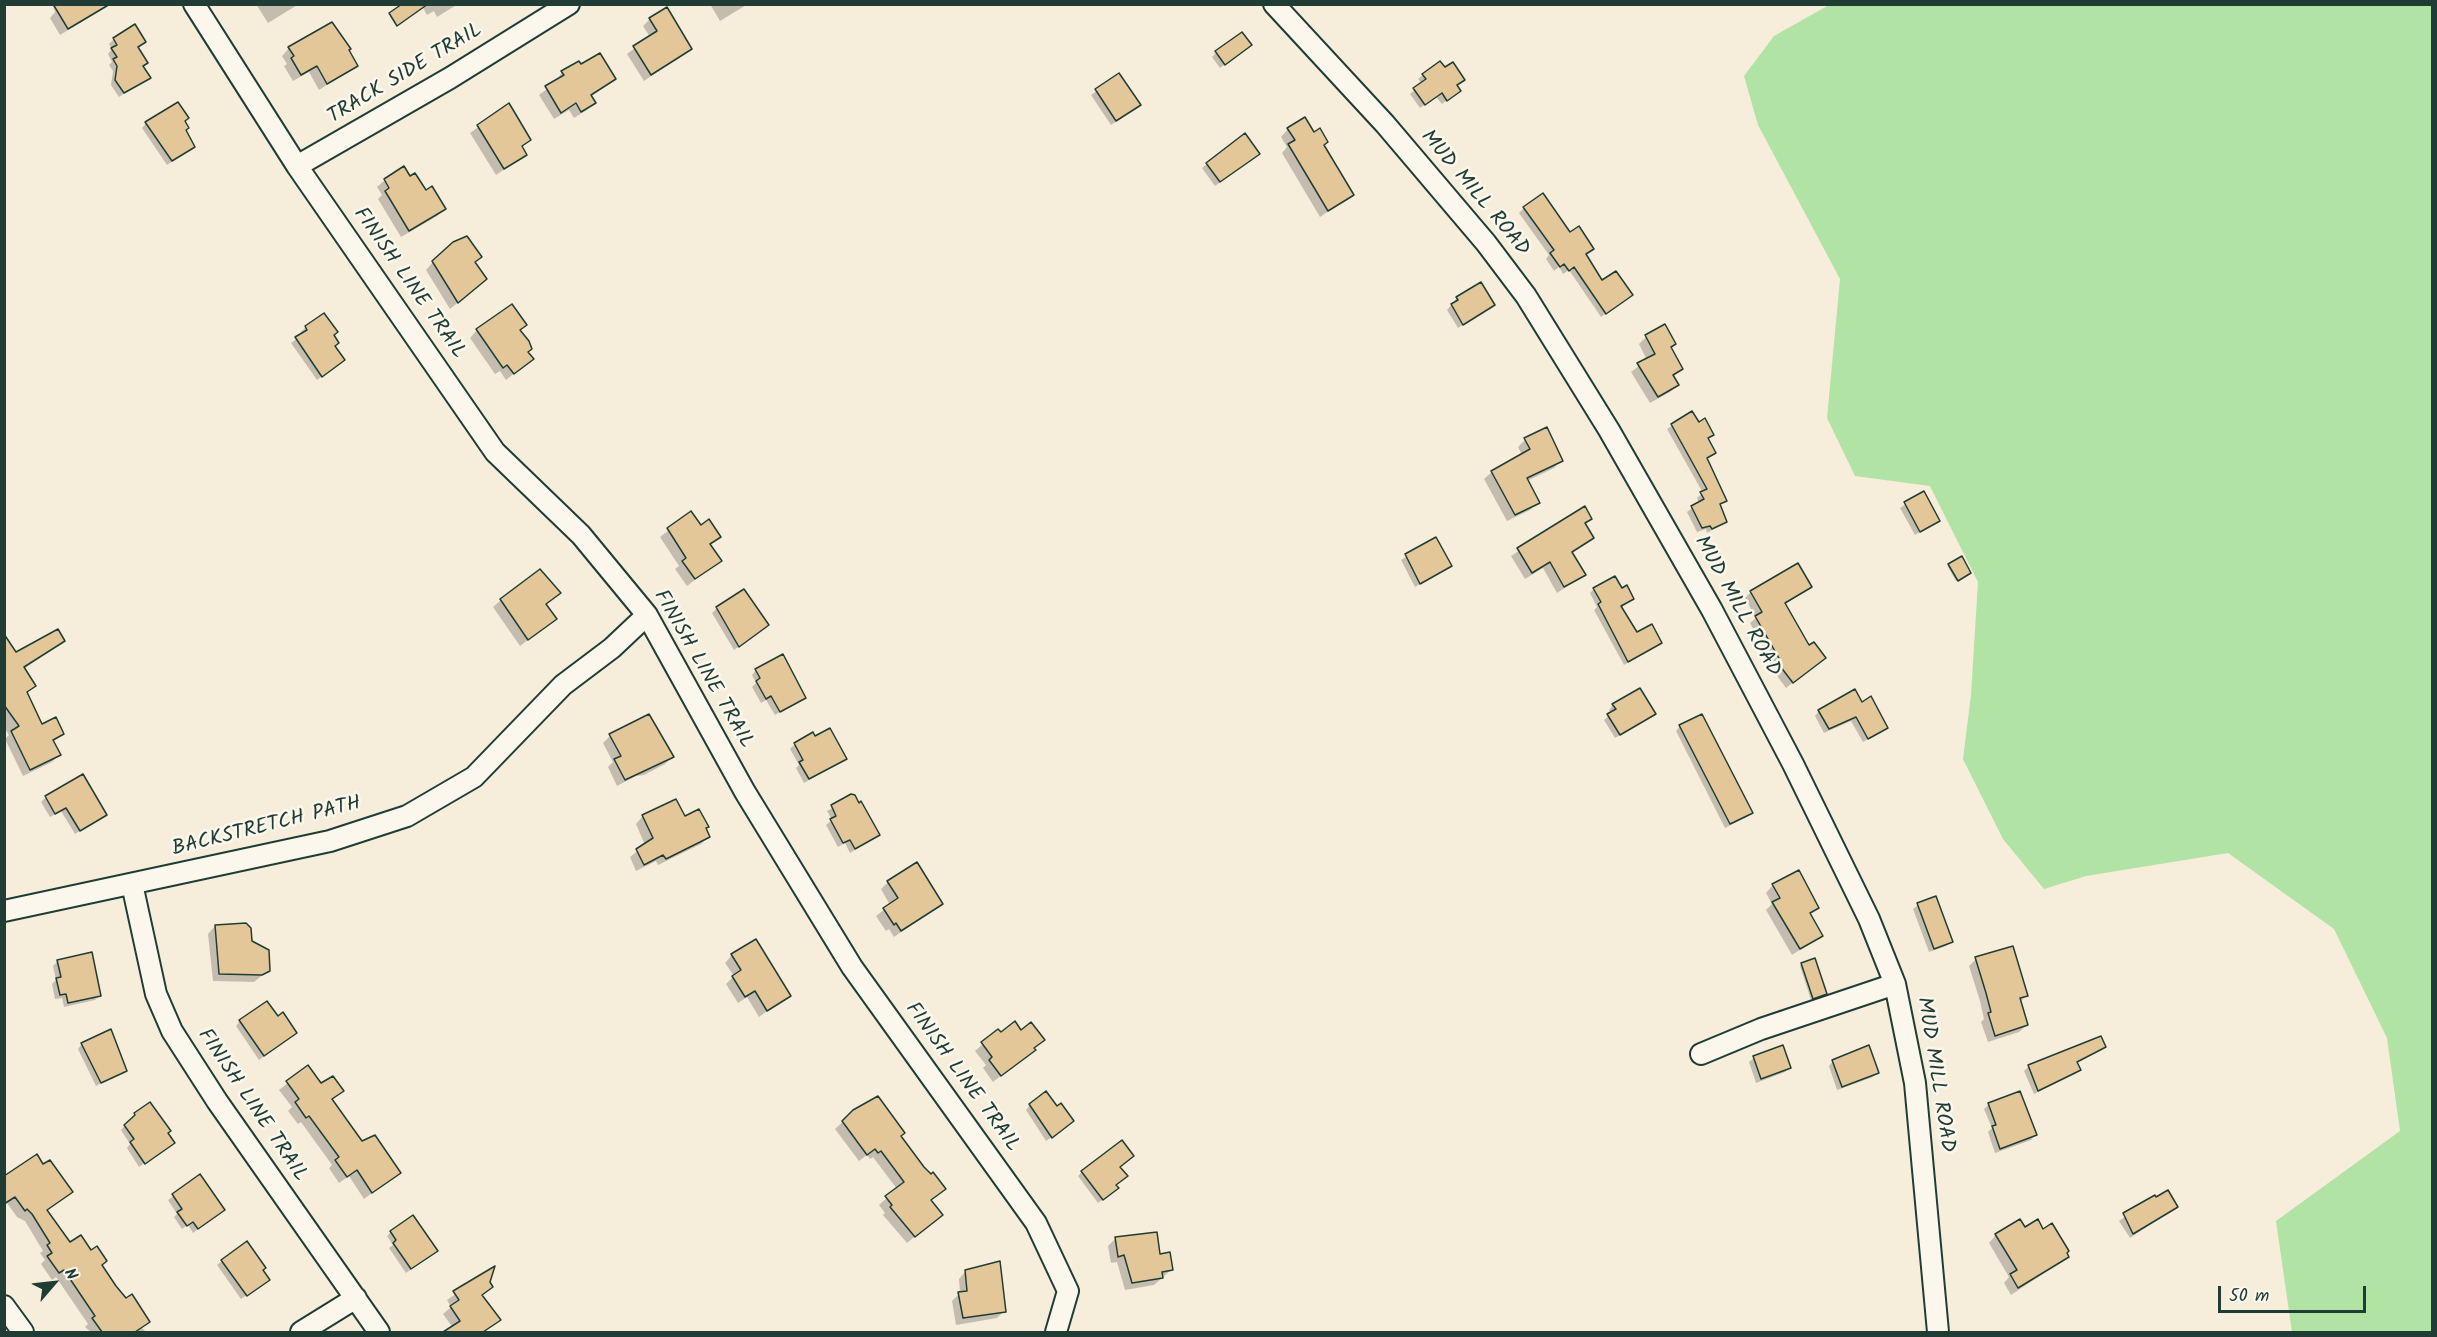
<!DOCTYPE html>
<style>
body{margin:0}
#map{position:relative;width:2437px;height:1337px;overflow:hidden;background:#f6eddb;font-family:Kalam,sans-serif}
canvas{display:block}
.frame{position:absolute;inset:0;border:6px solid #1f3d34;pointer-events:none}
.north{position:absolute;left:24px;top:1253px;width:60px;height:60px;-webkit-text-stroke:4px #fbf7ec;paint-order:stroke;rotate:62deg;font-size:16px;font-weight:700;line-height:24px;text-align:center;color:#1f3d34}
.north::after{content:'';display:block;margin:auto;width:21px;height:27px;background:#1f3d34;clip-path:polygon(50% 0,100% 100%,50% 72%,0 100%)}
.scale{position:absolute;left:2218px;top:1286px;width:148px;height:27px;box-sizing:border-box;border:3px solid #1f3d34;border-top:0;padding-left:8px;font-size:18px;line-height:21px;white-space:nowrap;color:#1f3d34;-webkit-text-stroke:4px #fbf7ec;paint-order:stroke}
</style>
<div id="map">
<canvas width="2437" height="1337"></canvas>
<div class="frame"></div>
<div class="north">N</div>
<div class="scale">50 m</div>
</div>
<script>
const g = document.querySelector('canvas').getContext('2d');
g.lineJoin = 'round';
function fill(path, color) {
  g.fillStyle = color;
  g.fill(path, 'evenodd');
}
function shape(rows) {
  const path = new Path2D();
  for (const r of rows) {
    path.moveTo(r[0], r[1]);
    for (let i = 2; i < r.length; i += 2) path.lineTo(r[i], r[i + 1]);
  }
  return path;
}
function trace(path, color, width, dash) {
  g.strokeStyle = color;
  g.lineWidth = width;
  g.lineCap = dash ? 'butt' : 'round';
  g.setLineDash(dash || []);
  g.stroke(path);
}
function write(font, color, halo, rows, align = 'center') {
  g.font = font + ' Kalam,sans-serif';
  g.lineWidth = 5;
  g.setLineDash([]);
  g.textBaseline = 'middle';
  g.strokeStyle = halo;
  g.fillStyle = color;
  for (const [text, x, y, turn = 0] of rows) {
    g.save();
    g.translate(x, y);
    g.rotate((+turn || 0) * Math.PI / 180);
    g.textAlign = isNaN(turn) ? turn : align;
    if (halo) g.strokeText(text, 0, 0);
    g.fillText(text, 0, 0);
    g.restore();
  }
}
fill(shape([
 [1829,5,2432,5,2432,1332,2292,1332,2276,1221,2400,1131,2387,1038,2334,929,2228,853,2086,876,2044,889,2003,839,1963,759,1971,695,1978,582,1930,486,1855,476,1827,418,1840,279,1758,125,1744,76,1774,36]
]), '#b1e3a4');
fill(shape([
 [52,4,112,4,60,35,50,18,55,12],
 [256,4,299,4,268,23],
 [421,4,458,4,437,17,434,11,427,15],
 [710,4,748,4,720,21],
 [650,19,691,49,644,81,627,54,650,37,643,26],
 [114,39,145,42,137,48,142,67,149,77,119,97,111,85,113,71,109,65,112,62,108,54,112,49,109,44],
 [289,48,356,66,319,90,309,72,293,81,284,66,287,64,282,56],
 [1245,49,1220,68,1212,57,1216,53],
 [581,67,614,79,590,97,594,102,587,110,574,118,569,110,554,119,539,95,556,82,562,72],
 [1119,75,1139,105,1111,125,1091,95],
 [1423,75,1463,80,1456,86,1459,91,1442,104,1436,97,1420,108,1410,94,1422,84,1418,79],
 [509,105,529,140,521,148,525,155,496,175,470,133],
 [183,122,193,147,167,165,142,128,146,123],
 [1288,129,1322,145,1352,195,1320,217,1282,153,1287,147,1281,137],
 [1253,158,1215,186,1202,168,1207,164],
 [409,178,444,209,437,216,401,237,378,199,382,195,377,187,385,180],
 [1524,208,1570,234,1602,282,1631,295,1601,317,1569,270,1563,274,1559,267,1554,271,1546,259,1549,255,1519,213],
 [433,262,474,263,478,286,450,309,426,270],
 [1457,298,1493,305,1458,328,1447,310],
 [306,327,332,336,334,346,343,360,317,380,291,343,303,334,301,332],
 [477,330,519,331,532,359,506,380,500,371,495,374,470,338],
 [1646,337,1675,344,1670,349,1681,369,1673,377,1678,385,1670,392,1650,403,1631,372,1647,360,1639,344],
 [1692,413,1698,424,1712,434,1707,440,1715,453,1706,459,1726,500,1719,506,1726,522,1707,533,1706,529,1697,532,1687,512,1699,503,1697,498,1703,493,1667,429],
 [1525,440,1561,460,1554,468,1527,481,1538,502,1530,510,1507,521,1484,479,1492,472,1522,455,1518,447],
 [1923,493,1938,520,1915,535,1900,508],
 [1584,508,1591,519,1584,525,1592,538,1571,553,1584,575,1557,593,1543,568,1525,579,1511,556],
 [691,513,700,527,719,536,710,545,720,560,687,586,675,569,679,566,660,537],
 [1435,539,1450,566,1415,587,1401,560],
 [1949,565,1968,575,1956,581,1948,567],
 [548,578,559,593,545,605,556,619,520,646,493,607,501,600],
 [1810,587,1784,605,1809,648,1824,658,1786,688,1772,669,1774,667,1750,623,1756,618,1745,598,1751,592],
 [1594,589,1621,590,1633,599,1621,608,1636,634,1660,643,1624,665,1594,610,1597,607,1590,593],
 [717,608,763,629,734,650,712,613],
 [63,641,24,669,34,686,26,693,41,726,63,734,53,742,59,755,52,762,23,776,5,739,9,735,4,727,4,646,15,654],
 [756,670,804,697,775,715,766,700,761,703,752,687,756,683,752,675],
 [1861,704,1886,728,1863,742,1851,721,1824,733,1815,716,1819,711],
 [1613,705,1654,714,1615,738,1604,720,1612,713,1609,710],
 [1680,726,1751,812,1747,817,1725,828,1676,731],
 [610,736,672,757,665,764,644,775,636,776,617,786,608,767,613,762,603,743],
 [795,744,845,759,804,783,796,768,799,765,790,749],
 [46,797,105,814,75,834,61,811,50,817,41,802],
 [854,797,878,835,850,853,845,843,838,847,826,825,832,820,827,811],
 [643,816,684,818,704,829,709,837,701,844,658,865,656,861,636,871,630,857,645,845,636,824],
 [888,882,941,904,894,937,889,929,886,931,876,916,890,905,881,889],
 [1773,885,1817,908,1810,915,1821,936,1792,955,1766,910,1772,904,1766,893],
 [1918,905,1951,941,1946,946,1929,952,1913,909],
 [215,926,250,942,269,970,254,982,213,981,208,934],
 [732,955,789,995,759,1017,747,997,738,1003,726,984,734,976,725,963],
 [1976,959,2027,995,2020,1002,2027,1025,2019,1032,1988,1042,1981,1022,1984,1019,1980,1001,1969,966],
 [58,961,99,996,95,1000,64,1007,62,998,55,999,52,984,56,980,53,966],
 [1802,964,1825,994,1823,996,1811,1000,1800,966],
 [277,1018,296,1033,259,1060,236,1026,240,1021],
 [998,1031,1034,1050,993,1082,983,1068,986,1065,975,1051],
 [2100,1038,2104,1047,2076,1063,2079,1070,2075,1074,2034,1094,2024,1071,2028,1067],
 [82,1044,125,1070,96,1086,78,1049],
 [1754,1058,1790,1067,1785,1072,1756,1083,1749,1062],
 [1833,1061,1877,1072,1873,1077,1837,1090,1829,1066],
 [308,1067,321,1085,342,1091,331,1101,361,1143,399,1173,364,1199,349,1176,339,1183,329,1168,332,1165,301,1122,298,1124,288,1111,292,1107,279,1090],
 [1989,1104,2035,1135,2031,1140,1995,1153,1988,1132,1992,1128,1984,1109],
 [1030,1105,1067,1126,1046,1141,1026,1110],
 [854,1111,899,1137,931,1176,937,1196,930,1201,941,1215,907,1243,883,1215,885,1213,879,1205,897,1189,873,1157,870,1159,867,1155,859,1161,835,1129],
 [135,1114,167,1134,168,1147,139,1167,127,1148,130,1144,121,1130],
 [43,1166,71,1192,47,1211,70,1244,100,1266,115,1287,148,1321,142,1328,146,1332,91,1332,85,1327,88,1324,56,1277,52,1280,41,1264,45,1260,40,1253,43,1251,25,1221,17,1217,7,1203,4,1205,4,1178],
 [1119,1167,1112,1193,1098,1203,1078,1176,1082,1172],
 [200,1177,223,1210,193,1233,188,1225,182,1229,174,1217,177,1214,168,1200],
 [2154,1197,2171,1211,2130,1238,2119,1221],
 [2024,1229,2043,1231,2068,1257,2011,1295,2004,1283,2009,1277,1989,1243,1996,1235],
 [391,1232,431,1255,406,1273,389,1248,393,1245,387,1236],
 [1116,1238,1159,1255,1171,1270,1154,1285,1125,1290,1117,1262,1111,1263,1108,1246],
 [222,1261,263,1284,241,1299,217,1265],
 [492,1269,489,1283,491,1287,481,1296,499,1320,484,1332,448,1332,453,1328,443,1314,451,1307,447,1300],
 [966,1271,1004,1311,997,1318,956,1325,952,1301,960,1293,959,1279]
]), '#0003');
const building = shape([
 [53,4,110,4,68,29,53,4],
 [402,4,428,4,397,26,389,13,402,4],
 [667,7,692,49,651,75,633,46,657,31,649,18,667,7],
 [332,22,351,49,349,50,358,66,327,84,317,66,301,75,291,58,294,56,288,47,332,22],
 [135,24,146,42,138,47,148,63,143,66,151,78,124,93,115,80,117,66,113,59,117,57,111,48,117,45,113,38,135,24],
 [1242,32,1252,45,1225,65,1215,51,1242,32],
 [600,53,616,79,591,95,596,103,581,112,576,103,561,113,545,86,564,75,561,71,579,61,581,64,600,53],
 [1440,61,1445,67,1453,62,1465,80,1457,85,1461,91,1447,101,1442,93,1425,105,1413,88,1426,79,1422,74,1440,61],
 [1119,73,1141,105,1116,121,1095,89,1119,73],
 [178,102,189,118,185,121,189,128,186,130,195,147,172,161,145,122,178,102],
 [509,103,531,140,522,146,527,155,504,169,477,125,509,103],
 [1305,117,1314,132,1320,128,1328,142,1324,145,1354,195,1328,211,1288,144,1295,140,1287,128,1305,117],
 [1245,133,1260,154,1220,182,1206,163,1245,133],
 [404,166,410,176,415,173,426,190,432,186,446,209,409,231,385,191,389,188,384,179,404,166],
 [1543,193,1570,232,1579,226,1594,249,1586,254,1602,280,1616,271,1633,295,1606,314,1574,267,1569,271,1564,264,1560,267,1550,253,1554,250,1523,207,1543,193],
 [467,236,482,257,475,262,487,279,458,303,432,261,453,242,467,236],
 [1481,282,1495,305,1463,325,1451,304,1458,300,1456,297,1481,282],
 [512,304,527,325,520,330,529,341,532,349,528,352,534,359,514,374,507,365,503,368,476,329,512,304],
 [324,313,338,332,334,335,339,343,335,346,345,360,322,377,295,337,307,330,305,326,324,313],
 [1665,324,1676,344,1671,347,1683,369,1673,375,1679,385,1658,397,1637,363,1655,354,1645,335,1665,324],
 [1692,411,1699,422,1705,418,1714,435,1708,438,1716,453,1707,458,1727,501,1720,504,1727,522,1712,529,1710,526,1702,528,1691,506,1704,499,1700,492,1707,489,1671,424,1692,411],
 [1547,427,1563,461,1527,478,1540,503,1515,515,1491,471,1530,449,1524,438,1547,427],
 [1924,491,1940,521,1920,532,1904,502,1924,491],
 [1585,506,1592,519,1585,523,1594,538,1572,552,1586,575,1564,587,1550,562,1532,573,1517,548,1585,506],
 [691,511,701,525,709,519,721,537,710,544,722,561,695,579,682,561,686,558,667,528,691,511],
 [1436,537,1452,566,1420,584,1405,554,1436,537],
 [1962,556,1971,573,1958,581,1948,564,1962,556],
 [1798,563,1812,587,1785,603,1809,645,1814,642,1826,658,1793,683,1777,662,1780,660,1755,616,1762,612,1750,591,1798,563],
 [540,569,561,593,546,604,557,619,528,640,500,599,540,569],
 [1615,576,1622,588,1627,585,1634,599,1621,606,1637,632,1652,624,1662,643,1628,662,1598,604,1601,602,1593,588,1615,576],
 [744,589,769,625,739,647,716,607,744,589],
 [58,629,65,641,24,667,36,686,27,692,42,724,56,717,64,734,53,740,61,755,30,770,11,731,19,726,4,705,4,634,16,652,58,629],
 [783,654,806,698,780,712,771,696,766,699,756,681,760,678,755,669,783,654],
 [1640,688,1656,714,1620,735,1607,714,1616,709,1612,704,1640,688],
 [1855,689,1862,702,1871,696,1888,728,1868,739,1856,717,1829,729,1818,710,1855,689],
 [649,714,674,757,625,780,614,759,621,756,609,734,649,714],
 [1702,714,1753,813,1730,824,1679,725,1702,714],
 [830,728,847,759,809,779,799,762,803,760,794,743,813,732,815,736,830,728],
 [83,774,107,815,80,831,66,808,55,814,45,796,83,774],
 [851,794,855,795,859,803,861,801,880,835,855,849,850,840,843,843,830,819,836,816,831,805,851,794],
 [676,799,685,816,699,809,709,827,706,828,710,837,666,859,663,855,644,865,636,849,653,838,642,815,676,799],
 [917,862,943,904,901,931,896,923,894,925,883,908,898,898,887,881,917,862],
 [1799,870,1819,908,1810,913,1823,936,1800,949,1772,902,1780,898,1772,884,1799,870],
 [1936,896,1953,942,1934,949,1917,903,1936,896],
 [246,923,251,928,252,941,269,950,270,971,262,975,219,974,215,925,246,923],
 [756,939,791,996,767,1011,755,991,745,997,732,976,741,970,731,954,756,939],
 [2013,946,2028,996,2020,998,2028,1025,1995,1036,1988,1013,1991,1012,1986,993,1975,957,2013,946],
 [92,952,101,996,68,1003,66,994,60,995,56,978,61,977,57,960,92,952],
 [1815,958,1827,994,1813,999,1801,963,1815,958],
 [267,1001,278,1016,283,1012,297,1033,264,1056,239,1020,267,1001],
 [1015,1021,1021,1030,1031,1022,1045,1040,1034,1048,1036,1050,1001,1076,989,1060,992,1057,981,1042,998,1029,1001,1032,1015,1021],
 [111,1029,127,1071,101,1083,81,1043,111,1029],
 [2101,1036,2106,1047,2077,1062,2081,1070,2038,1091,2028,1065,2101,1036],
 [1783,1045,1791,1068,1761,1079,1753,1056,1783,1045],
 [1869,1045,1879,1073,1842,1087,1832,1060,1869,1045],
 [308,1065,321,1083,333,1076,344,1091,332,1099,362,1141,375,1135,401,1173,372,1193,357,1170,347,1177,335,1160,339,1157,309,1116,306,1118,295,1102,299,1099,286,1081,308,1065],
 [1046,1091,1057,1106,1061,1103,1074,1121,1052,1138,1029,1104,1046,1091],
 [2020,1091,2037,1135,2000,1149,1992,1126,1996,1125,1988,1103,2020,1091],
 [878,1096,905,1133,901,1136,924,1167,931,1174,933,1172,946,1189,931,1200,943,1215,915,1237,890,1207,892,1205,885,1196,904,1182,881,1151,878,1153,875,1149,867,1155,842,1121,853,1110,878,1096],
 [150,1102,171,1131,168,1133,175,1143,145,1164,130,1142,134,1139,124,1125,135,1115,134,1113,150,1102],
 [1122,1140,1134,1156,1120,1167,1128,1176,1116,1185,1119,1188,1103,1200,1081,1171,1122,1140],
 [37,1154,43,1164,50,1160,73,1192,47,1210,70,1242,81,1235,91,1250,97,1246,107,1261,102,1265,116,1286,126,1298,132,1294,150,1322,135,1332,102,1332,92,1318,95,1316,64,1270,59,1273,47,1256,52,1253,47,1245,50,1243,32,1214,27,1209,25,1211,15,1197,4,1204,4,1176,37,1154],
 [200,1174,225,1210,198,1229,193,1222,187,1226,177,1212,182,1209,172,1194,200,1174],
 [2168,1190,2178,1207,2133,1234,2123,1213,2155,1195,2156,1197,2168,1190],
 [413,1215,438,1251,411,1269,393,1243,396,1240,390,1231,413,1215],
 [2020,1219,2025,1227,2038,1219,2043,1229,2052,1223,2069,1251,2067,1253,2069,1257,2018,1288,2010,1274,2017,1270,1995,1234,2020,1219],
 [1157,1232,1160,1254,1170,1252,1173,1270,1162,1272,1163,1278,1132,1283,1124,1255,1118,1257,1115,1237,1157,1232],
 [247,1241,266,1268,263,1270,270,1280,247,1296,221,1260,247,1241],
 [1000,1261,1006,1312,963,1318,958,1292,967,1291,965,1270,1000,1261],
 [495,1266,490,1282,493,1287,482,1295,501,1320,483,1332,443,1332,460,1321,450,1306,459,1300,453,1291,495,1266]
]);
fill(building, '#e4c798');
trace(building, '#1f3d34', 1.5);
const minor = shape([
 [194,4,297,166,495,452,581,535,647,615,745,792,852,967,1036,1223,1068,1291,1056,1332],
 [1274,4,1385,124,1486,243,1526,296,1609,430,1712,610,1793,764,1869,919,1895,984,1915,1083,1938,1332],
 [297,166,450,78,569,4],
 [132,884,156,994,172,1031,217,1101,379,1332],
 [4,911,330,841,407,816,474,777,563,685,612,648,647,615],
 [1701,1054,1761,1029,1895,984],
 [4,1306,23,1332],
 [301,1332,356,1298]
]);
trace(minor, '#1f3d34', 24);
trace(minor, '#fbf7ec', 20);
write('21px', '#1f3d34', '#fbf7ec', [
 ["TRACK SIDE TRAIL",406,75,-31],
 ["MUD MILL ROAD",1474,194,50],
 ["FINISH LINE TRAIL",408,284,55],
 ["MUD MILL ROAD",1736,607,61],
 ["FINISH LINE TRAIL",702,670,60],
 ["BACKSTRETCH PATH",267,828,-14],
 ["MUD MILL ROAD",1934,1075,81],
 ["FINISH LINE TRAIL",961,1078,54],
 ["FINISH LINE TRAIL",251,1106,56]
]);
</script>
